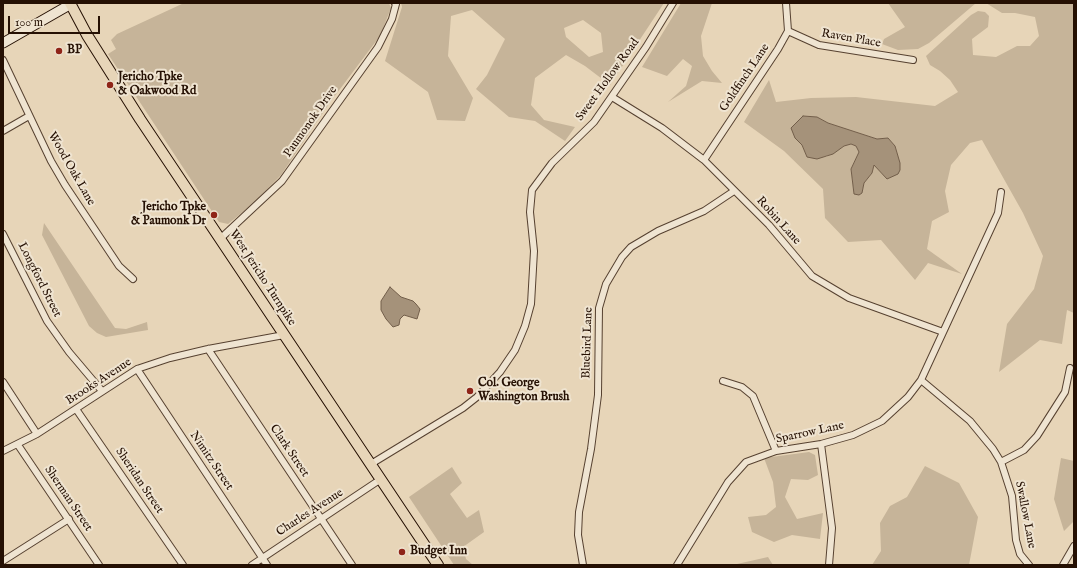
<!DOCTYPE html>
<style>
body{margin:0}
#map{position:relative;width:1077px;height:568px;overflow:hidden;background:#e7d5b8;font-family:"IM FELL English",serif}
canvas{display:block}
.frame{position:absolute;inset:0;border:4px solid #251003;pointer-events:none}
.scale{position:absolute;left:8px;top:16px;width:92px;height:18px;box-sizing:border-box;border:2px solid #251003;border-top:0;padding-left:5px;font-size:12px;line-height:14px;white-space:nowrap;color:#251003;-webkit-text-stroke:3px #efe4d1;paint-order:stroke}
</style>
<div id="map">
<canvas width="1077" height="568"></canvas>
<div class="frame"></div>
<div class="scale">100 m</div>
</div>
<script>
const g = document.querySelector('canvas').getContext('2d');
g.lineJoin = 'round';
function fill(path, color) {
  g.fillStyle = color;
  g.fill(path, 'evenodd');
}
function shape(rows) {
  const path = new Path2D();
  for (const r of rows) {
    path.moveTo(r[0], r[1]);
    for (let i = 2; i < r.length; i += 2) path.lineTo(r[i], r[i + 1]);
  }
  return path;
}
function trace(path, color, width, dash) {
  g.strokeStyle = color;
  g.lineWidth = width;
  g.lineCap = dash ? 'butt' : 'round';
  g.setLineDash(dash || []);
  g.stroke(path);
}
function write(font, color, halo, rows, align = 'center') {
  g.font = font + ' "IM FELL English",serif';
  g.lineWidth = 4;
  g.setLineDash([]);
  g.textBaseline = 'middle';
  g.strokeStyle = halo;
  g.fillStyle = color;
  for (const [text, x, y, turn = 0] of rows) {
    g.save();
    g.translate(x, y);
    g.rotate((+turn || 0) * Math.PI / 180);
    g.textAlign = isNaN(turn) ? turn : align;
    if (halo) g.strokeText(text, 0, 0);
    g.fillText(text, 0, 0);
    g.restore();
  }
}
fill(shape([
 [184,3,389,3,391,8,380,36,331,101,281,175,254,203,228,224,219,222,108,54,116,49,111,40,117,34],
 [401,3,664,3,610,85,585,66,566,55,535,78,531,105,544,120,575,127,565,141,535,121,509,117,476,89,487,75,505,39,472,10,451,16,448,56,473,98,465,121,437,120,428,92,385,61,402,7],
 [583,20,601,33,603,52,589,57,566,37,564,28],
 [681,3,712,3,701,36,703,56,712,71,722,83,702,81,668,102,686,86,692,66,683,59,667,76,642,67],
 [888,3,976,3,929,43,918,49,898,50,882,44,884,39,905,27],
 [986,3,1074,3,1074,313,1067,310,1062,344,1040,340,999,372,1007,324,1034,289,1043,256,1023,213,982,140,970,143,951,165,945,191,949,212,932,221,927,249,962,274,928,263,915,280,881,240,848,242,825,218,823,189,784,151,744,122,769,80,776,102,811,98,856,97,935,106,958,92,950,80,940,71,930,65,926,56,971,15,978,11,985,12,989,16,988,27,972,39,973,55,996,57,1017,46,1030,46,1039,36,1035,17,1015,13,1002,13],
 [803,116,817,117,828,123,877,139,888,138,895,146,897,153,887,179,874,165,872,173,864,183,862,193,854,194,851,169,859,152,856,146,851,144,844,146,826,157,807,157,802,145],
 [44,223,115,328,126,329,147,322,148,330,106,337,97,333,89,326,42,235],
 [809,452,815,455,818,475,808,480,791,479,785,497,797,519,823,513,820,539,792,535,774,542,752,532,748,517,766,515,776,507,773,482,764,458],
 [1061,458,1074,461,1074,521,1064,531,1054,499],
 [925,466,959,483,978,517,969,565,872,565,881,551,880,523,890,506,907,497],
 [452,467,462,483,450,494,467,518,479,510,484,532,463,547,466,559,473,565,454,565,409,497],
 [768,557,773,565,737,565,737,564]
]), '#c6b499');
const water = shape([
 [803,116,817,117,828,123,877,139,888,138,895,146,900,163,900,170,898,174,887,179,874,165,872,173,864,183,862,193,859,195,854,194,851,169,859,152,856,146,851,144,844,146,833,154,817,159,807,157,802,145,795,138,791,128,803,116],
 [390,287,401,297,413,301,416,304,420,309,417,319,404,315,400,319,399,325,393,327,386,319,381,310,381,301,390,287]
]);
fill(water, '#a5927a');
trace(water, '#725e4a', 1);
const minor = shape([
 [788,31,819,45,913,60],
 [3,60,51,161,65,185,119,266,133,279],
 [612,97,662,128,704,160,769,225,812,276,849,298,943,332],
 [3,131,29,116],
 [704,160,778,49,788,31,786,3],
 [3,234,47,321,69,352,102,391],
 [221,238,282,181,378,47,392,19,396,4,395,3],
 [208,349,352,565],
 [137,369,267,565],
 [921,380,970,421,993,449,1001,462,1012,496,1016,540,1020,554,1029,565],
 [723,381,742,387,753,396,776,451],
 [3,382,37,434],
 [76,409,183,565],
 [821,444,832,528,829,565],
 [18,445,99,565],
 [3,451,37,434,137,369,170,358,208,349,284,335],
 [1001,462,1024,450,1037,436,1065,392,1070,368],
 [371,464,463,408,477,397,500,372,515,350,525,326,531,304,534,251,530,212,532,190,552,163,594,122,646,47,673,3],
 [3,561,69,519],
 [252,565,381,479],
 [583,565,578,535,579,512,591,449,598,395,599,308,606,284,622,257,631,247,658,231,704,211,734,191],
 [677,565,728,482,746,462,776,451,821,444,853,435,882,421,908,397,921,380,998,213,1001,192],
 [1063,565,1074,546]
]);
const secondary = shape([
 [3,43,71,4]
]);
const primary = shape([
 [70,3,87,35,140,119,438,565]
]);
trace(minor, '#564130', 8);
trace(secondary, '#251003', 11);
trace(primary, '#251003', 12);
trace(minor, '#efe4d1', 6);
trace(secondary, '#efe4d1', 9);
trace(primary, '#e7d5b8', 10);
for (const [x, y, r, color] of [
 [59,51,4,"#8f2418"],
 [110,85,4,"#8f2418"],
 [214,215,4,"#8f2418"],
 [470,391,4,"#8f2418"],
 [402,552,4,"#8f2418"]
]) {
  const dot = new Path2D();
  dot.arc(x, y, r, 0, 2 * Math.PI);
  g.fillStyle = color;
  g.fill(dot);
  trace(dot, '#efe4d1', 1.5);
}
write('12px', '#251003', '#efe4d1', [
 ["Raven Place",851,39,10],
 ["Goldfinch Lane",745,78,-56],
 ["Sweet Hollow Road",608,80,-54],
 ["Paumonok Drive",311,122,-55],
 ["Wood Oak Lane",71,169,60],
 ["Robin Lane",778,221,48],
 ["West Jericho Turnpike",262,278,57],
 ["Longford Street",39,280,63],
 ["Bluebird Lane",588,343,-88],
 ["Brooks Avenue",99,382,-33],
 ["Sparrow Lane",810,433,-12],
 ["Clark Street",289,451,56],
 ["Nimitz Street",211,461,56],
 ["Sheridan Street",139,481,56],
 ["Sherman Street",68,499,56],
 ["Charles Avenue",310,513,-33],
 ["Swallow Lane",1025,515,79]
]);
write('bold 12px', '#251003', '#efe4d1', [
 ["BP",67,51],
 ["Jericho Tpke",118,78],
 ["& Oakwood Rd",118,92],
 ["Jericho Tpke",206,208,"right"],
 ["& Paumonk Dr",206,222,"right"],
 ["Col. George",478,384],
 ["Washington Brush",478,398],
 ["Budget Inn",410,552]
], 'left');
</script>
